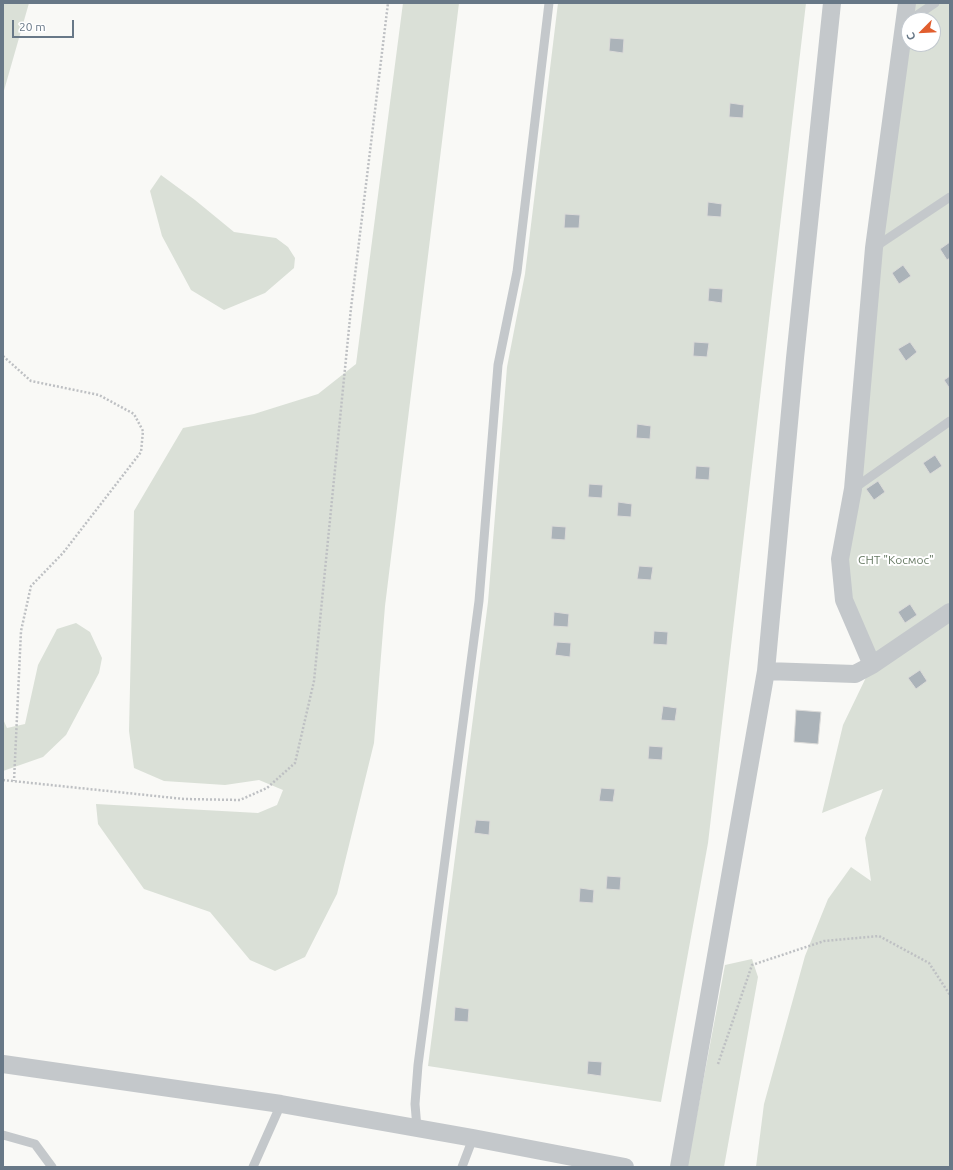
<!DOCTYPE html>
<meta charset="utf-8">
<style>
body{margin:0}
#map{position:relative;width:953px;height:1170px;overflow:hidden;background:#f9f9f6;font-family:Ubuntu,sans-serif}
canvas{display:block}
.frame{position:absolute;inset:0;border:4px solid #687887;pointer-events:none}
.north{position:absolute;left:901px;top:12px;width:40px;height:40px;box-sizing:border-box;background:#fff;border:1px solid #c3c9cf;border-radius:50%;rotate:246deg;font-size:11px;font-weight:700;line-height:16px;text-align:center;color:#687887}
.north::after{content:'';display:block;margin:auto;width:14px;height:18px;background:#e15e2e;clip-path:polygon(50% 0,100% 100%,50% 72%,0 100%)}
.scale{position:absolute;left:12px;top:20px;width:62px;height:18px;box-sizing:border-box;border:2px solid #687887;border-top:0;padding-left:5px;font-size:12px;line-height:14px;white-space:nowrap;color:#687887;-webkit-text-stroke:3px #fff;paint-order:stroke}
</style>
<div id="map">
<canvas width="953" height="1170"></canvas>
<div class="frame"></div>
<div class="north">С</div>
<div class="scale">20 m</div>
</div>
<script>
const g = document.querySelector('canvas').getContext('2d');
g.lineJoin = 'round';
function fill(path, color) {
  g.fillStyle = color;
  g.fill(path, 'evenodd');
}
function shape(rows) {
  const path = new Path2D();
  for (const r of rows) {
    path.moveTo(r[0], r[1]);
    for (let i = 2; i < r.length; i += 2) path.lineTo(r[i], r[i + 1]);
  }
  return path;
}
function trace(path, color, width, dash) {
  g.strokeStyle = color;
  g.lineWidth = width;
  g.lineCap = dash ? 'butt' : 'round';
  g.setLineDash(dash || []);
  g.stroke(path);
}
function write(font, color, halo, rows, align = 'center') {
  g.font = font + ' Ubuntu,sans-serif';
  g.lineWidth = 4;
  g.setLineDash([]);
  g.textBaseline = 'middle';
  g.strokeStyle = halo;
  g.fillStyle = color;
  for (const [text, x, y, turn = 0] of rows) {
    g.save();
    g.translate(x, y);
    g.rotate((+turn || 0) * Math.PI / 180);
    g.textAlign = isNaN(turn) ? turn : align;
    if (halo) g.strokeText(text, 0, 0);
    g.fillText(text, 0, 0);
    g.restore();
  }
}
fill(shape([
 [3,3,29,3,3,94],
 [403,3,459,3,385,606,374,743,337,894,305,957,275,971,250,960,210,912,144,889,98,824,96,804,258,813,277,805,283,790,259,780,225,785,164,781,134,768,129,731,134,511,183,428,254,414,318,394,356,364],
 [558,3,806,3,708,843,661,1102,428,1066,488,602,507,367,525,274],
 [907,3,950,3,950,1167,756,1167,764,1104,805,956,828,899,851,867,871,881,865,838,883,789,822,813,843,725,872,665,844,600],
 [909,20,933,20,933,44,909,44],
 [161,175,195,200,234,232,276,238,288,247,295,258,294,268,265,293,224,310,191,290,162,236,150,191],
 [76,623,90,632,102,658,99,673,66,735,43,757,3,771,3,719,7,728,25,724,38,665,57,629],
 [752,959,758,977,724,1167,687,1167,725,965]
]), '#dae0d7');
const building = shape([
 [610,38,624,39,623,53,609,51,610,38],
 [730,103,744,105,743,118,729,117,730,103],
 [708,202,722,204,721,217,707,216,708,202],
 [565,214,580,215,579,228,564,228,565,214],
 [950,242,950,258,947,260,940,249,950,242],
 [903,265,911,276,899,284,892,273,903,265],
 [709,288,723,289,722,303,708,301,709,288],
 [694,342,709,343,707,357,693,356,694,342],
 [910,342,917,352,906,361,898,349,910,342],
 [950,376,950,389,944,380,950,376],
 [637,424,651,426,650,439,636,438,637,424],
 [935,455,942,466,930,474,923,463,935,455],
 [696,466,710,467,709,480,695,479,696,466],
 [878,481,885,492,874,500,866,489,878,481],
 [589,484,603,485,602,498,588,497,589,484],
 [618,502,632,504,631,517,617,516,618,502],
 [552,526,566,527,565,540,551,539,552,526],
 [639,566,653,567,651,580,637,579,639,566],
 [910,604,917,615,905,623,898,612,910,604],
 [554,612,569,614,568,627,553,626,554,612],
 [654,631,668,632,667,645,653,644,654,631],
 [557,642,571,643,570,657,555,655,557,642],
 [920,670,927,681,916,689,908,678,920,670],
 [663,706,677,708,675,721,661,720,663,706],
 [796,710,821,712,818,744,794,742,796,710],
 [649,746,663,747,662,760,648,759,649,746],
 [601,788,615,789,613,802,599,801,601,788],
 [476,820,490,821,489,835,474,833,476,820],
 [607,876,621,877,620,890,606,889,607,876],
 [580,888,594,890,593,903,579,902,580,888],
 [455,1007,469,1009,468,1022,454,1021,455,1007],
 [588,1061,602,1062,601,1076,587,1074,588,1061]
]);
fill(building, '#abb3b9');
trace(building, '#dadad8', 1);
trace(shape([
 [3,356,31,381,99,395,134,414,143,431,141,452,63,553,31,586,21,631,14,781],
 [3,780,184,799,240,800,267,788,295,763,314,681,351,308,388,3],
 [718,1064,752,965,824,941,879,936,929,963,950,995]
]), '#bec0c3', 2.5, [2, 2]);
trace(shape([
 [910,20,935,3],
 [875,247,950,197],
 [853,489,950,421],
 [417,1128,415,1104,418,1065,479,601,498,365,517,272,549,3],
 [3,1135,35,1144,52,1167],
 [253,1167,281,1104],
 [462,1167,473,1138]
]), '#c4c8cb', 9);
trace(shape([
 [872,665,844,600,840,559,853,489,874,248,907,3],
 [766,671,855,674,872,665,950,612],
 [3,1064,281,1104,473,1138,625,1167],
 [679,1167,766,671,795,358,832,3]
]), '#c4c8cb', 18);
write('12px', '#667963', '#fff', [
 ["СНТ \"Космос\"",896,560]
]);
</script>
